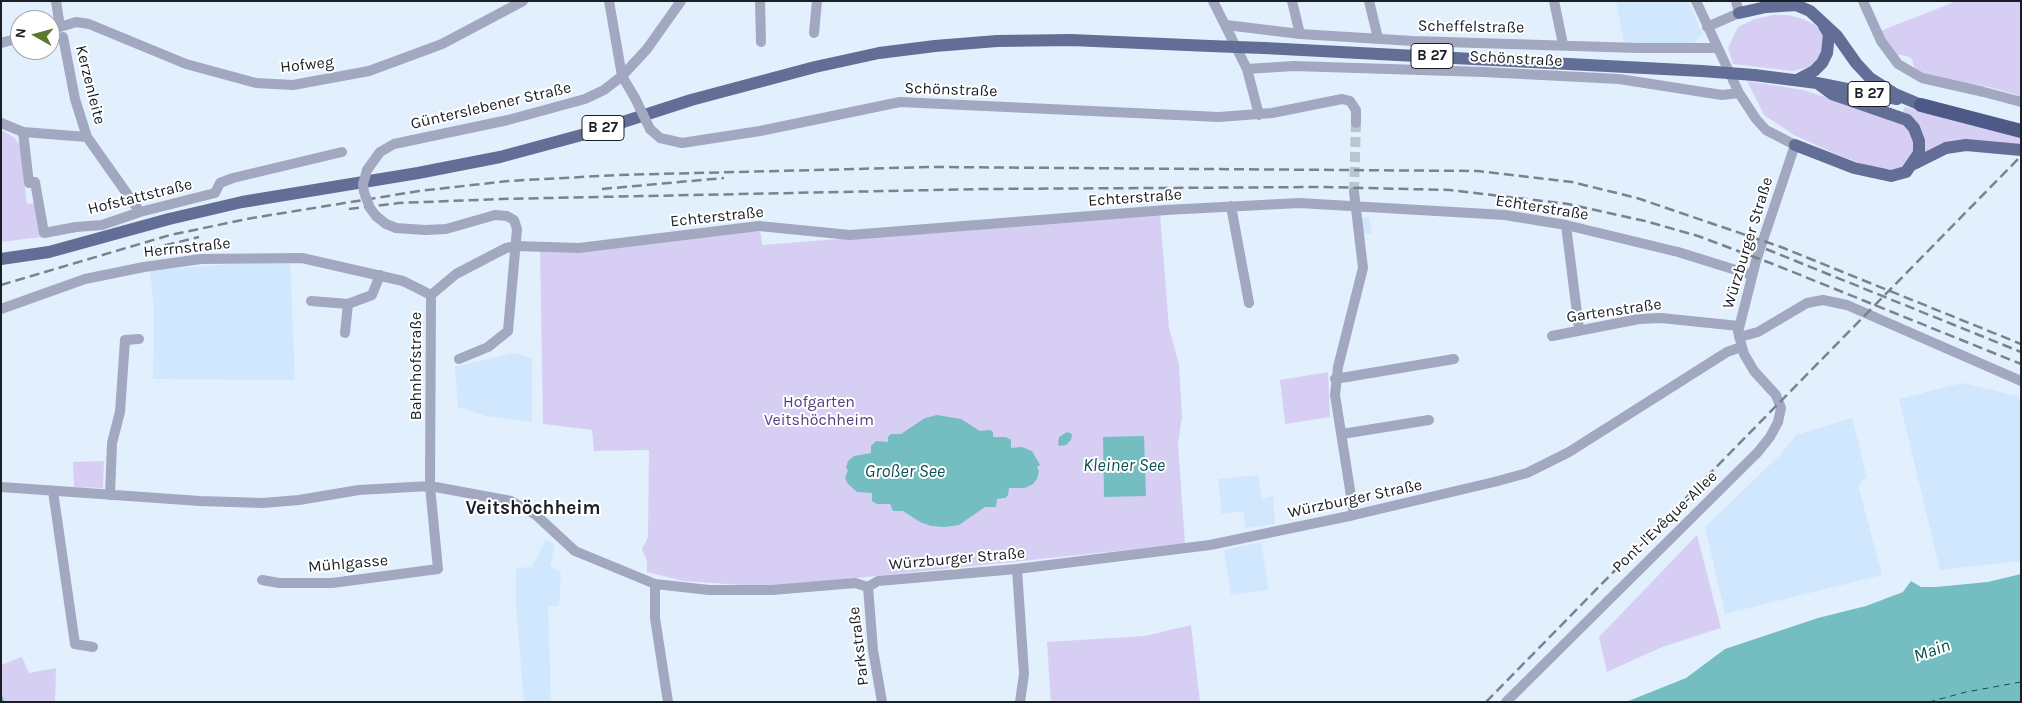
<!DOCTYPE html>
<meta charset="utf-8">
<style>
body{margin:0}
#map{position:relative;width:2022px;height:703px;overflow:hidden;background:#e2effd;font-family:Karla,sans-serif}
canvas{display:block}
.frame{position:absolute;inset:0;border:2px solid #191f25;pointer-events:none}
.north{position:absolute;left:10px;top:10px;width:50px;height:50px;box-sizing:border-box;background:#fff;border:1px solid #a3a5a8;border-radius:50%;rotate:277deg;font-size:14px;font-weight:700;line-height:20px;text-align:center;color:#191f25}
.north::after{content:'';display:block;margin:auto;width:18px;height:22px;background:#5c782d;clip-path:polygon(50% 0,100% 100%,50% 72%,0 100%)}
</style>
<div id="map">
<canvas width="2022" height="703"></canvas>
<div class="frame"></div>
<div class="north">N</div>
</div>
<script>
const g = document.querySelector('canvas').getContext('2d');
g.lineJoin = 'round';
function fill(path, color) {
  g.fillStyle = color;
  g.fill(path, 'evenodd');
}
function shape(rows) {
  const path = new Path2D();
  for (const r of rows) {
    path.moveTo(r[0], r[1]);
    for (let i = 2; i < r.length; i += 2) path.lineTo(r[i], r[i + 1]);
  }
  return path;
}
function trace(path, color, width, dash) {
  g.strokeStyle = color;
  g.lineWidth = width;
  g.lineCap = dash ? 'butt' : 'round';
  g.setLineDash(dash || []);
  g.stroke(path);
}
function write(font, color, halo, rows, align = 'center') {
  g.font = font + ' Karla,sans-serif';
  g.lineWidth = 4;
  g.setLineDash([]);
  g.textBaseline = 'middle';
  g.strokeStyle = halo;
  g.fillStyle = color;
  for (const [text, x, y, turn = 0] of rows) {
    g.save();
    g.translate(x, y);
    g.rotate((+turn || 0) * Math.PI / 180);
    g.textAlign = isNaN(turn) ? turn : align;
    if (halo) g.strokeText(text, 0, 0);
    g.fillText(text, 0, 0);
    g.restore();
  }
}
fill(shape([
 [1616,1,1688,1,1703,34,1694,43,1625,46],
 [1369,217,1372,233,1363,234,1361,218],
 [290,260,295,380,153,379,154,307,150,270],
 [513,353,532,358,532,422,486,416,458,407,455,367],
 [1962,383,2021,397,2021,561,1940,570,1899,399],
 [1852,418,1867,477,1858,485,1882,575,1725,614,1705,527,1782,453,1796,435],
 [1258,475,1262,499,1273,496,1275,524,1246,528,1243,511,1222,514,1218,479],
 [546,539,555,545,550,565,561,573,559,606,548,606,551,702,524,702,516,606,516,571,518,568,532,567],
 [1261,542,1269,590,1231,595,1224,550]
]), '#d1e7fd');
fill(shape([
 [1957,1,2021,1,2021,96,1985,86,1931,78,1915,70,1912,59,1907,56,1894,54,1880,31],
 [1773,15,1788,15,1803,19,1817,26,1823,32,1823,48,1815,62,1808,67,1793,71,1733,64,1728,48,1738,27,1755,19],
 [1747,81,1803,90,1896,119,1912,131,1915,149,1906,165,1898,169,1879,170,1836,154,1794,135,1764,115],
 [1905,107,2021,134,2021,147,1925,153,1924,138,1902,113],
 [1,130,15,138,20,145,27,204,35,203,41,237,1,242],
 [1160,214,1169,328,1179,364,1182,417,1178,444,1185,544,770,587,683,581,647,572,647,561,642,549,648,537,649,450,594,451,592,430,543,424,540,250,579,253,758,231,761,234,762,245],
 [1328,372,1330,417,1285,424,1280,380],
 [104,461,103,488,74,487,73,462],
 [1697,535,1721,628,1662,647,1607,672,1599,637],
 [1191,625,1200,702,1051,702,1047,642,1145,636],
 [22,657,29,673,56,668,55,702,1,702,1,665]
]), '#d7cef4');
fill(shape([
 [937,415,961,419,980,431,990,430,993,432,993,437,1006,437,1011,440,1011,448,1022,447,1032,451,1040,465,1037,467,1039,471,1037,479,1033,484,1025,488,1009,488,1008,495,1005,498,997,499,996,507,985,507,959,525,945,527,931,526,920,522,903,511,893,511,890,504,877,504,872,501,872,493,857,492,848,484,845,478,848,470,846,468,848,461,854,456,871,453,871,446,876,441,888,442,888,437,891,434,901,434,925,418],
 [1067,432,1072,434,1071,440,1066,445,1059,446,1058,444,1059,437],
 [1144,436,1146,496,1104,497,1103,437],
 [2021,574,2021,702,1626,702,1686,678,1725,649,1818,618,1866,606,1903,592,1911,581,1921,587,1936,587,1988,582]
]), '#74bec1');
trace(shape([
 [1,696,3,701]
]), '#74bec1', 2.5);
trace(shape([
 [1929,702,1966,692,2021,682]
]), '#0d5053', 1, [6, 5]);
trace(shape([
 [1354,192,1356,123]
]), '#bac5d2', 10, [10, 5]);
trace(shape([
 [56,1,60,27],
 [609,1,622,76,635,98],
 [760,1,761,42],
 [1213,1,1247,69,1259,115],
 [1292,1,1300,34],
 [1369,1,1378,38],
 [1554,1,1563,44],
 [1863,1,1881,41,1898,64,1922,78,1984,92,2021,102],
 [1226,25,1300,34,1413,41,1639,48,1717,48],
 [1707,27,1739,13,1736,1],
 [50,30,76,22,89,24,186,64,256,83,293,85,369,71,442,44,523,1],
 [814,33,817,1],
 [63,37,75,99,87,137,140,212],
 [1,43,20,38],
 [1247,69,1294,66,1483,72,1619,79,1722,95,1739,93],
 [1,123,23,132,87,137],
 [650,129,660,138,682,143,760,131,900,102,1219,117,1272,113,1342,99,1350,101,1356,110,1356,123],
 [23,132,29,183,35,182,44,233,76,227,102,225,140,212,215,193,220,183,233,178,342,152],
 [367,170,380,152,394,144,508,120,585,99,604,90,622,76,647,49,681,1],
 [1231,206,1249,303],
 [376,216,386,224,396,228,425,230,446,229,495,215,507,216,514,220,517,229,508,331,488,347,459,359],
 [1566,225,1579,329],
 [311,301,348,304,372,295,380,275],
 [1,309,85,279,144,267,201,259,302,258,403,281,431,295],
 [345,333,348,304],
 [1552,336,1639,319,1661,318,1739,326],
 [1739,337,1758,332,1807,303,1823,300,1847,305,2021,381],
 [1335,379,1454,359],
 [1342,434,1429,420],
 [1,487,200,501,263,503,299,500,359,490,430,486,511,501,536,515,575,551,655,584,709,590,772,590,855,583,868,587],
 [53,491,75,644,93,647],
 [110,495,112,443,120,412,125,340,139,339],
 [1354,515,1335,395,1338,367,1363,268,1354,192],
 [1017,569,1024,674,1020,702],
 [262,580,279,583,332,583,438,569,430,486,431,295,456,274,506,248,516,246,579,248,759,226,850,235,1166,210,1299,203,1505,215,1566,225,1678,252,1752,275],
 [655,584,655,618,668,702],
 [868,587,878,581,1017,569,1210,545,1354,515,1494,482,1527,473,1569,452,1727,352,1741,347],
 [868,587,873,650,882,702],
 [1506,702,1758,452,1770,437,1778,422,1781,408,1776,395,1754,371,1744,354,1738,332,1756,261,1795,145,1766,130,1756,119,1739,93,1696,1]
]), '#a1a8bf', 10);
trace(shape([
 [1739,13,1766,7,1796,5,1810,11,1837,36,1856,63,1870,78,1895,94,1921,105],
 [1264,48,1702,71],
 [1754,75,1817,83,1897,99],
 [1797,80,1814,71,1822,63,1827,53,1829,34,1824,26],
 [1795,145,1854,168,1891,176,1906,172,1919,153,1919,141,1914,128,1907,120,1832,94,1817,83],
 [1914,164,1946,148,1966,145,2021,150],
 [1,259,49,252,169,219,242,202,418,173,500,157,589,133,691,100,815,67,879,53,935,46,997,41,1071,40,1210,46]
]), '#636e96', 12);
trace(shape([
 [1921,105,2021,131]
]), '#4d5986', 14);
trace(shape([
 [602,189,724,178],
 [349,209,399,203,501,199,983,189,1323,187,1450,190,1568,204,1645,221,1698,236,1773,264,2021,364],
 [150,249,199,237],
 [1766,249,2021,352],
 [1,285,170,235,252,218,419,191,508,181,618,175,933,167,1478,171,1572,182,1637,198,1781,247,2021,344],
 [1486,702,2021,156]
]), '#7a838d', 2.5, [10, 5]);
trace(shape([
 [635,98,650,129],
 [367,170,363,184,364,192,370,208,376,216]
]), '#a1a8bf', 10);
trace(shape([
 [1210,46,1264,48],
 [1702,71,1754,75]
]), '#636e96', 12);
for (const [x, y, w] of [
 [1432,56,42],
 [1869,94,42],
 [603,128,42]
]) {
  const box = new Path2D();
  box.roundRect(x - w / 2, y - 12.5, w, 25, 4);
  g.fillStyle = '#fff';
  g.fill(box);
  trace(box, '#191f25', 1);
}
write('bold 15px', '#191f25', null, [
 ["B 27",1432,56],
 ["B 27",1869,94],
 ["B 27",603,128]
]);
write('16px', '#191f25', '#fff', [
 ["Scheffelstraße",1471,27,1],
 ["Schönstraße",1516,59,3],
 ["Hofweg",307,65,-6],
 ["Kerzenleite",90,85,76],
 ["Schönstraße",951,90,2],
 ["Günterslebener Straße",491,106,-13],
 ["Hofstattstraße",140,197,-14],
 ["Echterstraße",1135,198,-4],
 ["Echterstraße",1542,208,9],
 ["Echterstraße",717,217,-6],
 ["Würzburger Straße",1748,243,-73],
 ["Herrnstraße",187,248,-6],
 ["Gartenstraße",1614,311,-8],
 ["Bahnhofstraße",416,366,-90],
 ["Würzburger Straße",1355,499,-12],
 ["Pont-l'Evêque-Allee",1665,522,-44],
 ["Würzburger Straße",957,559,-5],
 ["Mühlgasse",348,564,-5],
 ["Parkstraße",859,646,-97]
]);
write('16px', '#533f7f', '#fff', [
 ["Hofgarten",819,402],
 ["Veitshöchheim",819,420]
]);
write('italic 18px', '#0d5053', '#fff', [
 ["Kleiner See",1124,466],
 ["Großer See",905,472],
 ["Main",1932,651,-19]
]);
write('bold 19px', '#191f25', '#fff', [
 ["Veitshöchheim",533,509]
]);
</script>
